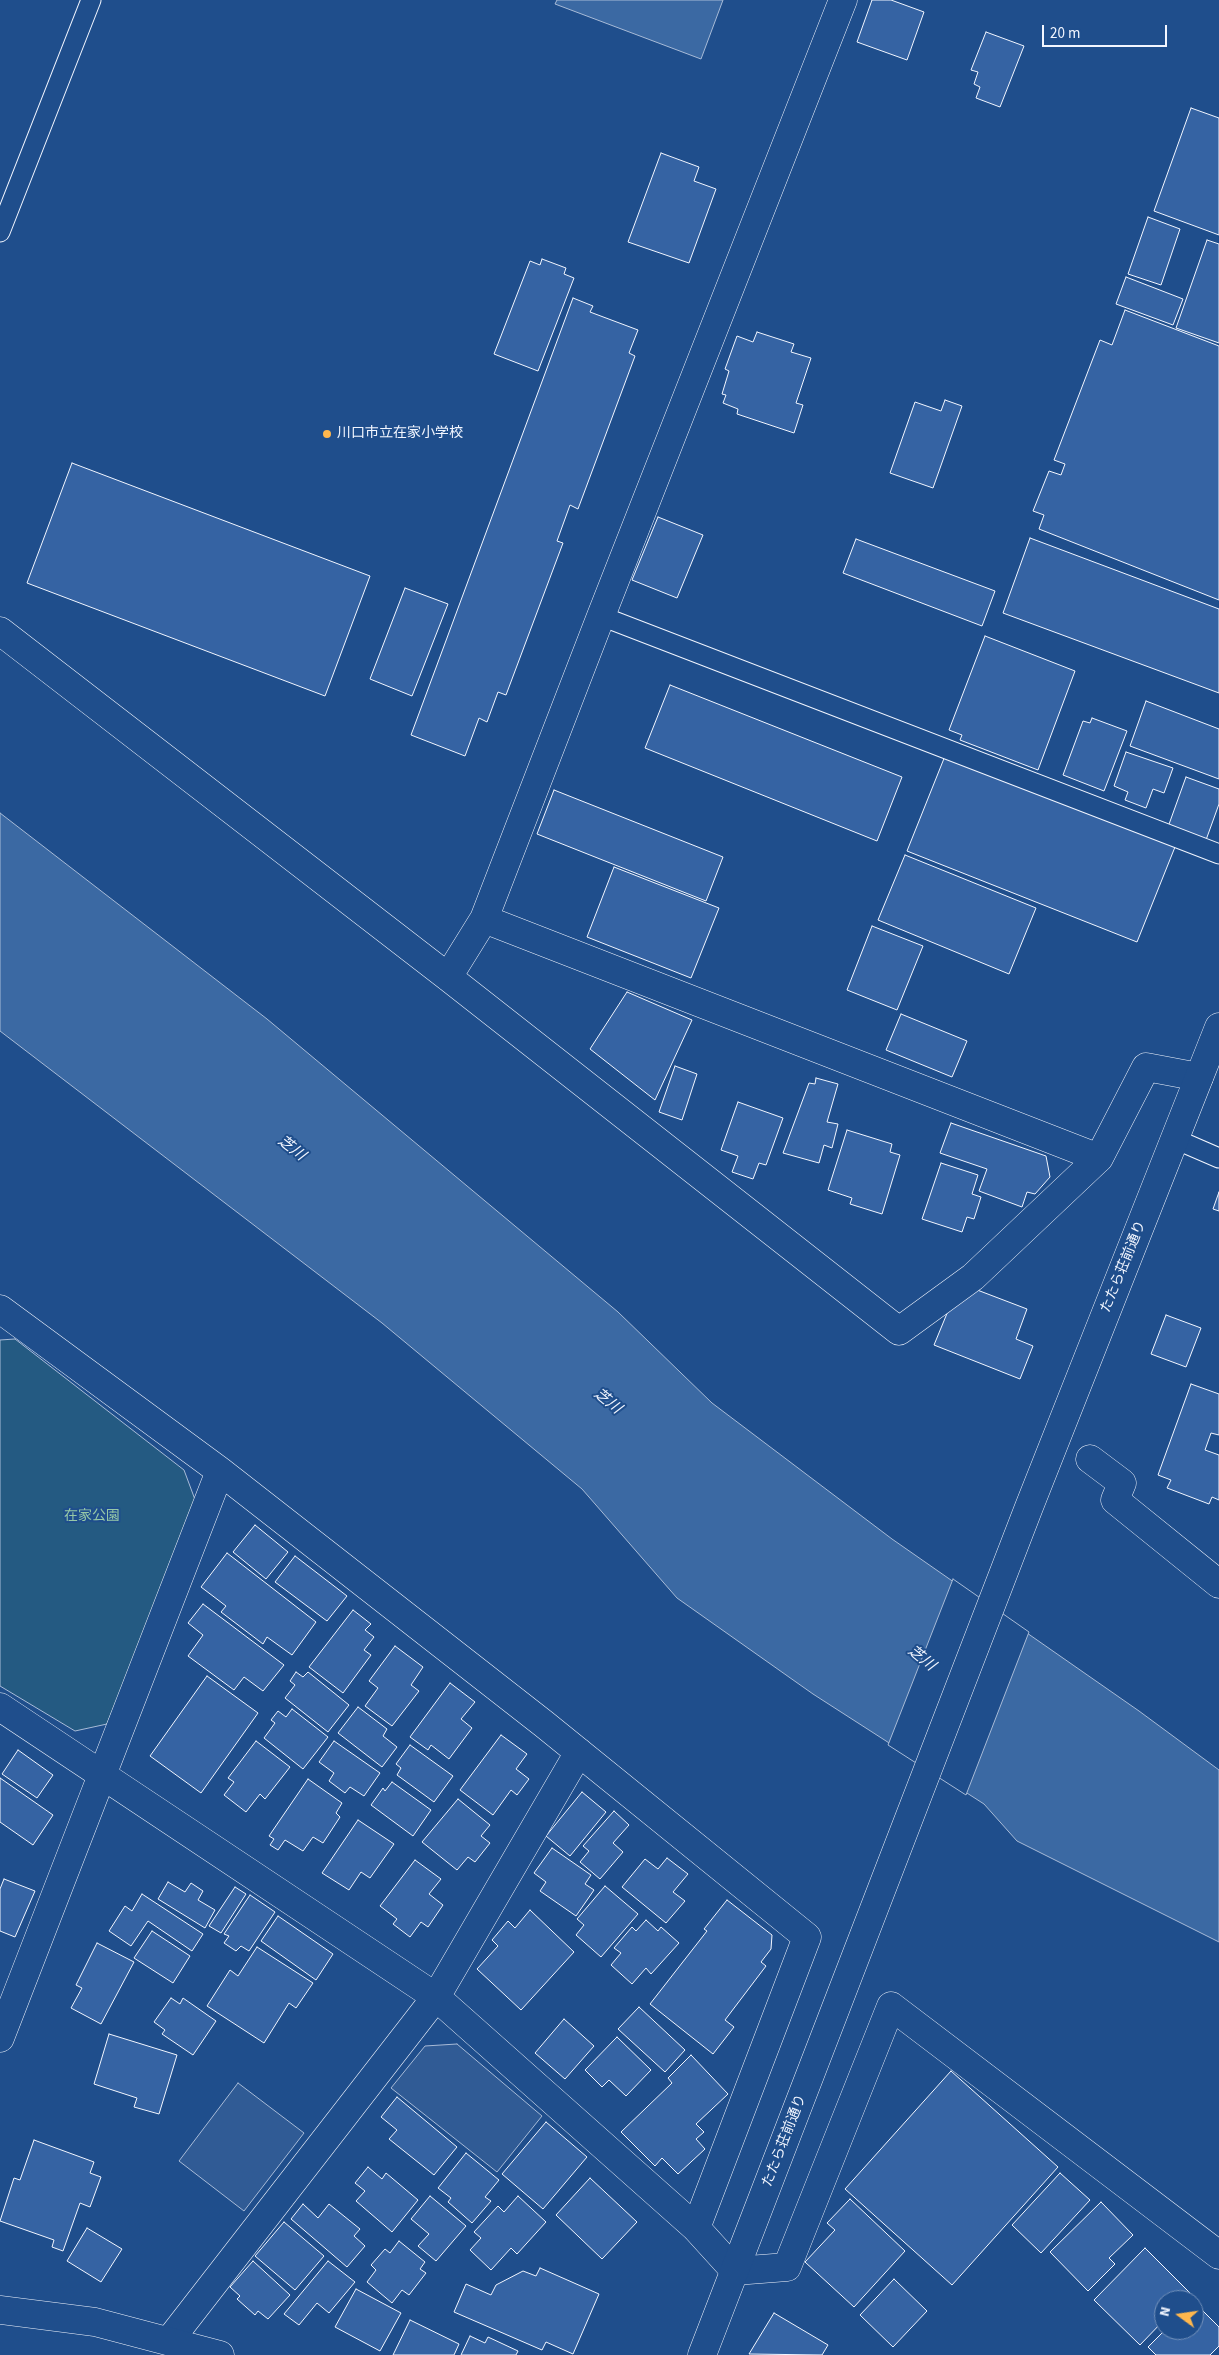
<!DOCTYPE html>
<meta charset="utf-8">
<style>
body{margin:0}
#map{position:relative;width:1219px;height:2355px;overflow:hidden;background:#1f4e8c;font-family:"Source Sans 3",sans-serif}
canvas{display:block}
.north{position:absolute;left:1154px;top:2290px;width:50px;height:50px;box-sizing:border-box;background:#1f4e8c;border:1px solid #7391ba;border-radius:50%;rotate:284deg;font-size:14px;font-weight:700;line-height:20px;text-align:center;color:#f2f6ff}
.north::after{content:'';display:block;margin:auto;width:18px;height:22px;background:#ffb74d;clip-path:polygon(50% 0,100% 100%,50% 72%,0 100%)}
.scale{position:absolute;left:1042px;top:25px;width:125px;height:22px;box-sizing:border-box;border:2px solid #f2f6ff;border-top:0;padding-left:6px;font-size:15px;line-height:18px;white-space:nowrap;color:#f2f6ff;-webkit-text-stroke:4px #1f4e8c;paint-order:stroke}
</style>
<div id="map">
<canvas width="1219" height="2355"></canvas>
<div class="north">N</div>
<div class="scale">20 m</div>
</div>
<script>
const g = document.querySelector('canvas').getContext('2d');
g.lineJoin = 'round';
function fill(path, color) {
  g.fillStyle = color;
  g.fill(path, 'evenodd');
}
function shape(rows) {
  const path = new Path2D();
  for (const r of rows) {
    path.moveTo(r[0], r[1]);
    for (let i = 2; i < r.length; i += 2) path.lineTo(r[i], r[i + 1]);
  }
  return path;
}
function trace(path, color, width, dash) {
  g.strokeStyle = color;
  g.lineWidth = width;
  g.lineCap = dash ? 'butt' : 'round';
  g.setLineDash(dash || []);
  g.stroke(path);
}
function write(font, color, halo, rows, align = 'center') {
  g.font = font + ' "Source Sans 3","Noto Sans JP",sans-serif';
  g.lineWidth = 4;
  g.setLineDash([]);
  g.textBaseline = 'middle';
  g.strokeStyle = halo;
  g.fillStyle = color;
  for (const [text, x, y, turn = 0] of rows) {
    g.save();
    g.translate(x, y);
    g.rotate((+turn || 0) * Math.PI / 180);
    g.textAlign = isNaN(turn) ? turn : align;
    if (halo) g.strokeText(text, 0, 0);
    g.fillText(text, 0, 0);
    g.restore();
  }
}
const green = shape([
 [15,1339,184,1470,197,1505,107,1724,75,1731,0,1686,0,1340,15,1339]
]);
fill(green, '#245a82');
trace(green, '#a8bbd7', 1);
const parking = shape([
 [457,2044,542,2116,497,2172,391,2088,425,2046,457,2044],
 [238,2083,304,2133,244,2211,179,2161,238,2083]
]);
fill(parking, '#305b95');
trace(parking, '#a8bbd7', 1);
const water = shape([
 [557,0,723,0,701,59,555,4,557,0],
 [0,813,267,1019,618,1312,712,1403,892,1539,1139,1711,1219,1770,1219,1942,1017,1841,984,1804,813,1694,677,1598,582,1489,382,1323,0,1031,0,813]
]);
fill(water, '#3b69a3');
trace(water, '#a8bbd7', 1);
const pier = shape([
 [953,1579,1029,1632,966,1795,888,1745,953,1579]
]);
fill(pier, '#1f4e8c');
trace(pier, '#a8bbd7', 1);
const building = shape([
 [872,0,891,0,924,12,907,60,857,42,872,0],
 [986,32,1024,46,1000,107,976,98,980,87,974,84,978,72,971,70,986,32],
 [1191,108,1219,118,1219,235,1154,211,1191,108],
 [661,153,699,167,694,181,716,189,689,263,628,242,661,153],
 [1148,217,1180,229,1161,285,1128,274,1148,217],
 [1207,240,1219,244,1219,343,1176,328,1207,240],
 [542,259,566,268,564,274,574,278,538,371,494,354,530,261,540,265,542,259],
 [1126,277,1183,299,1173,325,1116,304,1126,277],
 [573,298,593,306,590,312,638,330,629,353,635,356,578,509,570,505,557,541,563,543,506,695,498,692,487,722,479,718,465,756,411,735,573,298],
 [1125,310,1219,346,1219,600,1039,529,1044,515,1033,511,1049,471,1061,475,1065,464,1054,460,1100,340,1112,345,1125,310],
 [757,332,794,344,791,352,811,358,796,403,803,405,794,433,737,414,738,409,723,403,726,395,722,394,729,371,725,369,737,336,753,342,757,332],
 [945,400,962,406,933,488,890,473,915,402,941,411,945,400],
 [72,463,370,576,325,696,27,583,72,463],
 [658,517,703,535,677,598,632,580,658,517],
 [1030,538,1219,609,1219,693,1003,613,1030,538],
 [856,539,995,591,982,626,843,573,856,539],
 [405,588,448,604,412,696,370,679,405,588],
 [985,636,1075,671,1038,770,960,740,962,735,949,730,985,636],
 [670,685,902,777,877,841,645,748,670,685],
 [1146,701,1219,729,1219,779,1130,746,1146,701],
 [1092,718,1127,731,1104,791,1063,775,1083,721,1090,723,1092,718],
 [1126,752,1173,768,1164,793,1153,789,1146,808,1125,800,1128,792,1114,786,1126,752],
 [945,756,1175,847,1137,942,907,851,945,756],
 [1186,777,1219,789,1219,804,1206,840,1168,827,1186,777],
 [554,790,723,857,706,901,537,834,554,790],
 [905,855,1036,908,1009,974,878,920,905,855],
 [614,867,719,908,691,978,587,937,614,867],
 [872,926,923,946,897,1010,847,990,872,926],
 [627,992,692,1020,655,1100,590,1049,627,992],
 [901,1014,967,1041,952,1077,886,1050,901,1014],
 [675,1066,697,1074,682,1120,659,1112,675,1066],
 [816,1078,838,1084,827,1122,838,1124,832,1148,824,1145,819,1163,783,1153,809,1083,815,1084,816,1078],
 [738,1102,783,1118,766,1165,759,1163,753,1179,732,1172,738,1156,721,1150,738,1102],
 [951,1123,1046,1156,1050,1177,1035,1194,1027,1192,1022,1207,979,1191,987,1169,940,1153,951,1123],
 [847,1130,892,1144,890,1152,900,1155,882,1214,850,1204,852,1198,828,1190,847,1130],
 [941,1163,978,1175,972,1194,981,1197,974,1219,967,1217,962,1232,922,1219,941,1163],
 [1219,1192,1219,1211,1213,1209,1219,1192],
 [972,1288,1027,1309,1016,1339,1033,1346,1020,1379,934,1345,948,1311,972,1288],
 [1166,1315,1201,1328,1186,1367,1151,1354,1166,1315],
 [1191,1384,1219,1394,1219,1435,1211,1433,1205,1450,1219,1455,1219,1500,1212,1497,1209,1504,1167,1488,1171,1480,1158,1475,1191,1384],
 [255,1525,288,1552,266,1579,233,1552,255,1525],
 [227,1553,316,1622,292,1655,267,1637,263,1644,221,1612,226,1606,201,1587,227,1553],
 [295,1556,347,1596,327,1621,275,1582,295,1556],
 [203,1604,284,1665,263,1691,244,1677,234,1690,188,1656,203,1635,188,1623,203,1604],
 [353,1610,371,1624,365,1630,374,1637,364,1650,371,1655,343,1693,309,1667,353,1610],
 [395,1646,423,1667,411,1685,419,1691,392,1726,365,1706,378,1688,369,1681,395,1646],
 [296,1672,303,1677,308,1672,349,1705,328,1732,285,1698,295,1685,290,1681,296,1672],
 [207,1676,258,1713,201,1793,150,1756,207,1676],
 [450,1683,475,1702,461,1719,472,1728,449,1759,431,1745,428,1750,410,1737,450,1683],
 [358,1707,387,1729,383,1736,397,1747,382,1767,338,1733,358,1707],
 [292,1709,328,1737,303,1769,264,1738,275,1723,271,1720,278,1711,286,1717,292,1709],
 [501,1735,527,1754,516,1769,529,1779,517,1795,511,1790,493,1815,460,1790,501,1735],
 [256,1741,290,1767,265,1799,260,1794,246,1812,224,1795,234,1782,228,1778,256,1741],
 [334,1741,380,1773,364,1796,350,1787,345,1793,329,1781,334,1773,319,1762,334,1741],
 [410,1745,453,1776,434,1802,397,1775,401,1768,396,1764,410,1745],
 [18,1750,53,1775,37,1798,2,1774,18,1750],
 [0,1778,53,1815,33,1845,0,1822,0,1778],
 [308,1779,342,1803,336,1813,340,1817,323,1843,313,1837,303,1851,285,1840,278,1850,270,1845,274,1839,269,1836,308,1779],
 [392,1782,431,1810,413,1836,371,1805,383,1788,385,1791,392,1782],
 [582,1792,606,1812,570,1856,546,1836,582,1792],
 [458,1799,490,1825,481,1836,490,1843,475,1862,468,1857,457,1870,422,1842,458,1799],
 [614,1811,629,1825,613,1843,623,1852,600,1879,580,1862,589,1851,583,1846,614,1811],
 [358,1820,394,1844,370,1878,361,1872,349,1890,322,1873,358,1820],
 [552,1848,591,1875,585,1884,594,1890,576,1916,540,1891,546,1882,534,1873,552,1848],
 [667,1858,688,1874,673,1892,685,1901,666,1923,622,1887,645,1859,658,1869,667,1858],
 [415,1860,441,1879,429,1894,443,1905,428,1927,421,1922,410,1937,393,1924,397,1919,380,1906,415,1860],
 [4,1879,35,1891,15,1937,0,1931,0,1889,4,1879],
 [168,1882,185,1892,191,1883,203,1891,198,1900,215,1910,205,1928,158,1899,168,1882],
 [605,1886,638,1914,601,1957,576,1935,584,1925,577,1919,605,1886],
 [235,1887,246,1894,221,1933,209,1926,235,1887],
 [142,1894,203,1934,192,1951,148,1921,131,1946,109,1931,125,1906,132,1911,142,1894],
 [250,1895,275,1912,249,1951,241,1946,236,1951,224,1943,229,1936,224,1934,250,1895],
 [727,1900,772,1935,771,1949,761,1962,766,1966,725,2020,734,2027,713,2054,650,2004,707,1931,704,1929,727,1900],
 [530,1910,574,1952,521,2010,477,1969,498,1946,492,1940,508,1921,515,1928,530,1910],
 [278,1916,333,1954,316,1980,261,1941,278,1916],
 [646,1920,658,1931,661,1927,679,1943,651,1974,646,1968,632,1984,611,1965,621,1953,614,1948,632,1927,636,1931,646,1920],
 [152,1931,190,1956,173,1983,134,1958,152,1931],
 [97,1943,134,1962,101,2024,71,2008,82,1988,76,1985,97,1943],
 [257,1947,313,1983,296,2008,289,2003,264,2043,207,2006,230,1970,238,1976,257,1947],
 [171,1998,180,2004,183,1998,216,2021,193,2055,162,2034,165,2030,154,2022,171,1998],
 [639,2007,685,2050,665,2072,618,2029,639,2007],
 [564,2019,594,2046,565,2079,535,2053,564,2019],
 [109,2034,177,2055,159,2114,134,2107,137,2098,94,2084,109,2034],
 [617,2037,651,2070,626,2096,609,2080,602,2087,585,2070,617,2037],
 [691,2055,728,2094,696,2124,704,2132,696,2139,705,2149,678,2174,662,2158,655,2166,621,2132,672,2083,668,2078,691,2055],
 [951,2071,1058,2167,952,2285,845,2189,951,2071],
 [397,2097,457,2147,434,2175,389,2139,397,2130,381,2117,397,2097],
 [546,2122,587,2157,543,2209,502,2174,546,2122],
 [34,2140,94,2162,90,2173,101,2177,90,2207,80,2203,63,2251,52,2247,54,2240,0,2221,14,2178,20,2180,34,2140],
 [466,2153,499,2180,485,2197,491,2201,472,2223,448,2202,451,2198,438,2188,466,2153],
 [368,2167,382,2179,386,2173,418,2200,392,2232,356,2201,365,2191,355,2183,368,2167],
 [1060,2173,1090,2200,1041,2253,1012,2225,1060,2173],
 [590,2178,637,2222,602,2259,556,2215,590,2178],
 [430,2196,466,2226,436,2261,418,2246,429,2234,411,2219,430,2196],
 [518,2196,546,2222,517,2254,511,2248,491,2270,470,2250,481,2238,474,2232,498,2206,504,2212,518,2196],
 [850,2199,905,2251,854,2307,805,2262,835,2230,827,2223,850,2199],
 [1101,2202,1133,2235,1109,2258,1115,2264,1088,2291,1050,2252,1101,2202],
 [303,2204,318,2218,329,2204,360,2229,354,2236,365,2246,347,2267,291,2219,303,2204],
 [284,2222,324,2256,295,2290,255,2256,284,2222],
 [87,2228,122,2249,101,2282,67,2261,87,2228],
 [399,2241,425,2262,420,2269,426,2273,409,2295,402,2290,392,2303,367,2282,376,2270,371,2265,385,2249,390,2253,399,2241],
 [1145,2248,1190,2293,1183,2300,1164,2300,1164,2320,1140,2345,1094,2300,1145,2248],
 [253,2261,290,2295,268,2319,258,2311,255,2315,237,2299,240,2296,230,2287,253,2261],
 [328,2261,355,2282,329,2313,317,2303,299,2325,284,2314,328,2261],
 [540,2268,599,2294,573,2354,546,2342,542,2350,454,2312,466,2284,491,2295,496,2285,523,2271,536,2276,540,2268],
 [894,2279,927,2311,893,2347,860,2315,894,2279],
 [356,2289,401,2313,380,2351,335,2327,356,2289],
 [1194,2302,1219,2327,1219,2346,1210,2355,1156,2355,1148,2347,1165,2330,1194,2330,1194,2302],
 [774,2313,828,2345,822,2355,749,2354,774,2313],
 [410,2320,459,2344,454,2355,393,2355,410,2320],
 [470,2336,485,2343,488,2337,518,2351,516,2355,461,2355,470,2336]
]);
fill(building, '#3563a3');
trace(building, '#f2f6ff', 1);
const service = shape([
 [0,232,91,0],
 [601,616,1219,854],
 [1175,1139,1219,1158]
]);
const minor = shape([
 [0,631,448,977,899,1331,973,1277,1099,1158,1146,1067,1199,1077],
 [484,919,1099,1158],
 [448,977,484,919,601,616,843,0],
 [0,1309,220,1471,544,1724,807,1937,696,2228],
 [1090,1459,1122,1483,1115,1500,1219,1584],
 [0,1707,436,1997,696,2228,735,2271,787,2267,891,2006,1219,2255],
 [0,2038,220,1471],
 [169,2341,436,1997,579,1752]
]);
const tertiary = shape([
 [0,2310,95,2322,220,2355],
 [702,2355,1029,1507,1219,1027]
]);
trace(service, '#f2f6ff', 21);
trace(minor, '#f2f6ff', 29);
trace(tertiary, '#f2f6ff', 29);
trace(service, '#1f4e8c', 19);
trace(minor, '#1f4e8c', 28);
trace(tertiary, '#1f4e8c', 28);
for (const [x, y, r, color] of [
 [327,434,5,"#ffb74d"]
]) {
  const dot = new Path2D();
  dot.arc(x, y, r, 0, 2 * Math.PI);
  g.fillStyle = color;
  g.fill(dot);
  trace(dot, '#1f4e8c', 2);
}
write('14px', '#f2f6ff', '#1f4e8c', [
 ["川口市立在家小学校",337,434]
], 'left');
write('14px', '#f2f6ff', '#1f4e8c', [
 ["たたら荘前通り",1124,1267,-68],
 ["たたら荘前通り",785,2141,-69]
]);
write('14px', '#97c8a6', '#1f4e8c', [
 ["在家公園",92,1517]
]);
write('italic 15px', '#f2f6ff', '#1f4e8c', [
 ["芝川",291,1149,38],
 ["芝川",607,1402,39],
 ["芝川",921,1659,39]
]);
</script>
